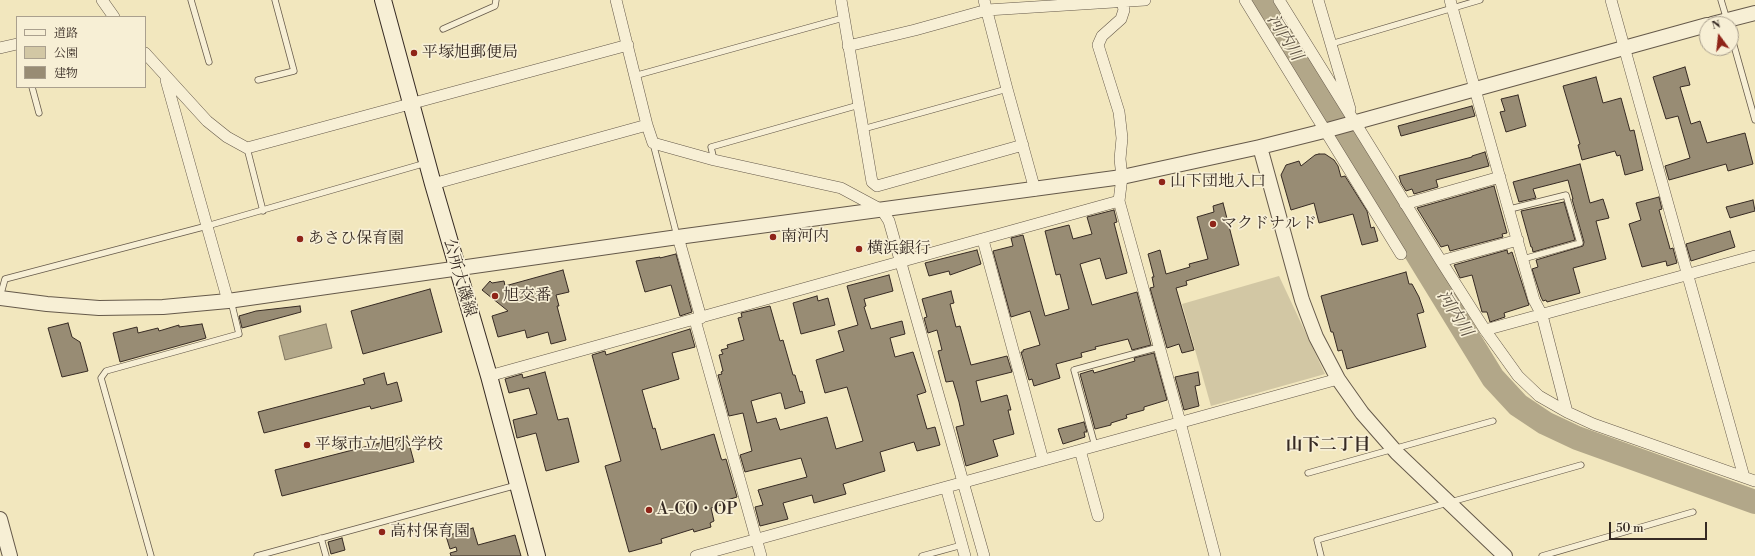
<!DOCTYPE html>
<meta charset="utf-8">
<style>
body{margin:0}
#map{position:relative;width:1755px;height:556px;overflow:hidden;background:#f2e7be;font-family:"Libre Bodoni","Noto Serif JP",serif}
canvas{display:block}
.legend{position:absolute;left:16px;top:16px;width:130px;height:72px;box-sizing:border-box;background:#f7efd5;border:1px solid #aaa08e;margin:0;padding:5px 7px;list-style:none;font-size:12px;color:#362a23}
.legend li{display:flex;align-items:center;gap:8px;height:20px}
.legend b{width:20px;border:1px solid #aaa08e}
.north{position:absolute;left:1699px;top:16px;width:40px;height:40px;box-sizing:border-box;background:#f7efd5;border:1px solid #aaa08e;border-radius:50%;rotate:345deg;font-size:11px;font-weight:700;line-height:16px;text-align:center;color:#362a23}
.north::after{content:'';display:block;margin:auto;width:14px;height:18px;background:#8f2418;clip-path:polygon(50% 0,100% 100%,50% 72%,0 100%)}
.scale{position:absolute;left:1609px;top:522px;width:98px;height:18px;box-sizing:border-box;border:2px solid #362a23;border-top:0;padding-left:5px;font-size:12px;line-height:14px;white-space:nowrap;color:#362a23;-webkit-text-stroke:3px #f7efd5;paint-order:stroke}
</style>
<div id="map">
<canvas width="1755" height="556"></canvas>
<ul class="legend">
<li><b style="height:5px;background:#f7efd5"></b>道路</li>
<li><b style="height:11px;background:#d2c7a4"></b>公園</li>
<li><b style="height:11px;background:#988c74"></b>建物</li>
</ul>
<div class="north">N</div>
<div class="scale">50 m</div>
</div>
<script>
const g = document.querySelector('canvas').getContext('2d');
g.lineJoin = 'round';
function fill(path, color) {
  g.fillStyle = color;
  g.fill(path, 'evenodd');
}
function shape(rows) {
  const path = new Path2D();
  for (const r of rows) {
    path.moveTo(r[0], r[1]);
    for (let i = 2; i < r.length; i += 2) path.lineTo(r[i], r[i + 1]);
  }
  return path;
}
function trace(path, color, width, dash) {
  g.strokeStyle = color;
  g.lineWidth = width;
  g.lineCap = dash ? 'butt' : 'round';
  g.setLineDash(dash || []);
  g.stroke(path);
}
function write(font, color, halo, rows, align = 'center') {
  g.font = font + ' "Libre Bodoni","Noto Serif JP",serif';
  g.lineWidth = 3.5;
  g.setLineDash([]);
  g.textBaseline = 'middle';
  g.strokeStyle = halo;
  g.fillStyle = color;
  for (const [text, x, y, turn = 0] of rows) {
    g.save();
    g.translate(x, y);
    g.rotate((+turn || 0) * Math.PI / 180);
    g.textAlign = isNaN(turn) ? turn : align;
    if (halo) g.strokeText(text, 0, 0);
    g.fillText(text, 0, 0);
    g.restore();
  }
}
fill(shape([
 [1279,276,1325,374,1211,406,1182,304]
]), '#d2c7a4');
const water = shape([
 [326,324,332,348,285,360,279,336,326,324]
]);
fill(water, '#b2a789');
trace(water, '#807560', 1);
trace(shape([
 [1261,0,1493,378,1518,405,1545,423,1577,438,1755,502]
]), '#b2a789', 24);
const building = shape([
 [1685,67,1690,85,1680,87,1691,124,1700,121,1707,143,1745,133,1753,164,1728,171,1726,164,1669,180,1665,166,1690,158,1678,116,1666,119,1653,77,1685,67],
 [1596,77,1603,103,1621,98,1630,131,1634,130,1643,170,1625,175,1620,155,1617,156,1615,151,1582,160,1578,145,1580,144,1563,86,1596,77],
 [1518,95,1526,126,1506,132,1500,112,1505,111,1501,99,1518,95],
 [1472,106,1475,116,1401,136,1398,126,1472,106],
 [1485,152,1489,166,1436,180,1438,187,1414,194,1412,189,1406,191,1401,183,1399,176,1472,157,1472,156,1485,152],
 [1319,154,1325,154,1334,160,1338,166,1341,177,1345,176,1367,211,1371,228,1374,227,1378,241,1362,245,1353,214,1319,223,1314,203,1291,210,1281,175,1286,165,1299,161,1301,166,1315,155,1319,154],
 [1580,164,1590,203,1603,199,1609,218,1596,221,1606,259,1573,268,1580,293,1547,302,1546,300,1543,301,1541,297,1532,269,1538,267,1536,260,1583,246,1584,242,1572,199,1573,199,1568,180,1533,189,1536,198,1519,202,1513,182,1580,164],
 [1494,186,1507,233,1502,234,1503,237,1450,251,1448,245,1441,247,1417,208,1494,186],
 [1659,197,1662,209,1659,210,1669,245,1670,249,1673,248,1677,263,1667,266,1666,261,1642,267,1629,224,1641,220,1636,203,1659,197],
 [1753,200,1755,211,1730,218,1726,207,1753,200],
 [1564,202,1575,240,1533,252,1532,247,1531,247,1521,211,1564,202],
 [1223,203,1239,265,1186,281,1187,285,1176,288,1194,350,1182,353,1179,344,1167,348,1150,288,1154,287,1152,277,1154,277,1148,254,1160,250,1166,274,1190,267,1189,264,1208,259,1197,217,1214,212,1213,206,1223,203],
 [1114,210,1117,222,1114,223,1127,273,1106,279,1100,258,1080,264,1092,305,1137,292,1151,345,1132,350,1128,339,1095,347,1096,349,1081,353,1082,357,1056,364,1060,378,1034,386,1032,379,1029,380,1021,352,1023,352,1023,350,1040,345,1030,311,1011,317,993,251,1013,246,1011,238,1023,235,1045,316,1069,309,1060,274,1056,275,1045,231,1069,225,1073,239,1092,234,1087,217,1114,210],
 [1730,231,1735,247,1691,261,1686,244,1730,231],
 [977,250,981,264,950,275,949,271,929,276,925,263,977,250],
 [1507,250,1508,254,1512,252,1529,305,1504,313,1505,317,1490,322,1487,312,1482,312,1472,275,1460,278,1454,265,1507,250],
 [676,254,692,312,680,316,671,285,645,292,636,261,660,257,660,258,676,254],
 [563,270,569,292,556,295,559,306,557,306,566,340,551,344,548,332,527,338,525,330,498,337,492,316,508,311,482,290,490,281,492,283,504,281,505,286,563,270],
 [1406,272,1409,284,1412,284,1419,297,1424,312,1417,314,1426,347,1347,369,1342,350,1338,351,1333,332,1331,332,1321,296,1406,272],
 [889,275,893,291,864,299,866,306,864,307,871,329,902,321,905,334,890,338,895,357,913,352,926,392,917,395,927,429,935,427,940,445,917,451,914,442,880,452,885,471,843,484,846,494,814,503,812,495,783,503,788,519,760,526,755,507,763,505,758,490,807,477,801,458,745,472,740,455,752,451,743,413,729,416,718,375,722,374,721,372,723,371,719,355,723,354,721,350,728,348,727,345,744,340,738,318,742,317,741,313,770,306,780,341,783,340,793,375,795,375,800,392,802,391,805,403,785,409,781,393,779,393,751,401,757,423,776,418,780,430,827,417,836,449,863,441,847,387,825,393,816,360,844,351,838,331,858,325,847,286,889,275],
 [430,289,442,332,363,354,351,311,430,289],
 [951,291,954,303,950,304,956,327,960,326,971,365,1007,356,1012,372,976,381,981,402,1007,395,1011,410,1008,410,1014,434,993,440,998,456,966,466,956,427,964,425,959,402,953,381,946,382,938,351,942,350,937,330,928,333,924,318,927,317,922,299,951,291],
 [817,296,818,301,828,298,835,325,801,334,793,303,817,296],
 [300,306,301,312,242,328,239,316,256,311,300,306],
 [68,323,72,337,80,342,88,371,62,377,48,328,68,323],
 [202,324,206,338,120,362,113,333,137,327,138,333,158,328,159,331,179,325,179,327,202,324],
 [690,329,695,347,672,353,679,379,642,390,653,429,655,428,661,450,714,434,721,458,722,460,726,459,737,497,724,501,725,504,711,508,714,521,710,523,711,527,694,532,693,529,661,539,662,543,629,552,605,466,621,461,592,355,605,351,606,355,690,329],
 [1154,353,1167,400,1144,407,1144,410,1126,415,1127,418,1111,423,1111,425,1095,429,1080,374,1093,370,1094,373,1135,361,1134,358,1154,353],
 [545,372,558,420,568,418,579,462,546,471,536,433,517,438,513,420,537,414,529,388,509,393,505,379,522,374,523,378,545,372],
 [1198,372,1200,385,1195,386,1199,406,1184,410,1175,377,1198,372],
 [384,373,387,385,397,382,402,401,371,409,370,406,264,433,258,412,365,384,363,379,384,373],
 [1084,422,1087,432,1084,432,1085,437,1063,444,1058,429,1084,422],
 [407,436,414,462,282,496,275,470,407,436],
 [473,528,478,545,515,535,521,556,451,556,450,553,457,551,456,547,450,549,446,536,473,528],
 [342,538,345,550,331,554,328,542,342,538]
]);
fill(building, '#988c74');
trace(building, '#362a23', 1);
const service = shape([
 [191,0,209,62],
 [1721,0,1727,20],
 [443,29,495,6,496,0],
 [1731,35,1755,120],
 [1331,44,1480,0],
 [634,76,843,18],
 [258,80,294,71,275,0],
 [32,87,39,113],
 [863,129,1007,89],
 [653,143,677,236],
 [247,148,263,211],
 [714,160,711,147,859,105],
 [1510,209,1566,195,1580,243,1523,259],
 [0,297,5,279,207,226,426,163],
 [1095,446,1074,370,1159,347],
 [1308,473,1493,421],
 [321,538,326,556],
 [151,556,101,378,106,371,239,334,231,301],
 [257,556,517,485],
 [922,556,962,545],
 [1321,556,1317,540,1581,465],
 [1542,556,1693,512]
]);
const minor = shape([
 [102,0,114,17],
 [616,0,647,125,653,143,714,160,841,188,882,210,889,221,984,556],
 [841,0,872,182,877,186,1023,145],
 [984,0,1007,89,1035,190],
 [1122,0,1124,10,1121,19,1102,36,1098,45,1119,112,1122,138,1120,159,1122,177,1119,201,1180,422,1215,556],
 [1245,0,1401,254],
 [1279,0,1441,261,1485,330,1518,376,1539,396,1567,412,1593,424,1755,481],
 [1318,0,1350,109],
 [1450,0,1534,300,1542,315,1567,412],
 [1611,0,1744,477],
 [848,46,915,30,987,10,1145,0],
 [0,48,17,44],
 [145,53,207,121,227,137,247,148,628,45],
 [166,80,228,301],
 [433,184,647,125],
 [1405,204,1500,177],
 [678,237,701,318],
 [983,240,1043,460],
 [1441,261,1518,240],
 [695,320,761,556],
 [1485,330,1755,256],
 [489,376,1119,201],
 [1080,450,1098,516],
 [946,487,965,556],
 [696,556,1338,379]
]);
const tertiary = shape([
 [1712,24,1755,13],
 [1260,147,1302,300,1316,337,1338,379,1362,413,1397,453,1505,556],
 [0,298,47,304,99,308,163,307,228,301,678,237,1122,177,1260,147,1324,131,1707,25],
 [0,519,10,556]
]);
const secondary = shape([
 [383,0,433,184,489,376,537,556]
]);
trace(service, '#65594a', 7);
trace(minor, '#65594a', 12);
trace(tertiary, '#65594a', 16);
trace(secondary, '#362a23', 18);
trace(service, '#f7efd5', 5.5);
trace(minor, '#f7efd5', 11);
trace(tertiary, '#f7efd5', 14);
trace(secondary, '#f7efd5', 16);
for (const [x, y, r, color] of [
 [414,53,4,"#8f2418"],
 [1162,182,4,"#8f2418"],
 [1213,224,4,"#8f2418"],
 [773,237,4,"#8f2418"],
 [300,239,4,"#8f2418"],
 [859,249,4,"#8f2418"],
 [495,296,4,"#8f2418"],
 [307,445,4,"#8f2418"],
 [649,510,4,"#8f2418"],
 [382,532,4,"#8f2418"]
]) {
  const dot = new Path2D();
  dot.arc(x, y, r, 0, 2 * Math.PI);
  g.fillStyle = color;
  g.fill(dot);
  trace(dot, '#f7efd5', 1.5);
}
write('16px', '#362a23', '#f7efd5', [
 ["平塚旭郵便局",422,53],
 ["山下団地入口",1170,182],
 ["マクドナルド",1221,224],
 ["南河内",781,237],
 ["あさひ保育園",308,239],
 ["横浜銀行",867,249],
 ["旭交番",503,296],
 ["平塚市立旭小学校",315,445],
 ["A-CO・OP",657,510],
 ["高村保育園",390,532]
], 'left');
write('16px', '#362a23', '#f7efd5', [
 ["公所大磯線",459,278,74]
]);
write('italic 17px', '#5b5042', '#f7efd5', [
 ["河内川",1284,38,58],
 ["河内川",1454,314,58]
]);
write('bold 17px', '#362a23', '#f7efd5', [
 ["山下二丁目",1328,446]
]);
</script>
